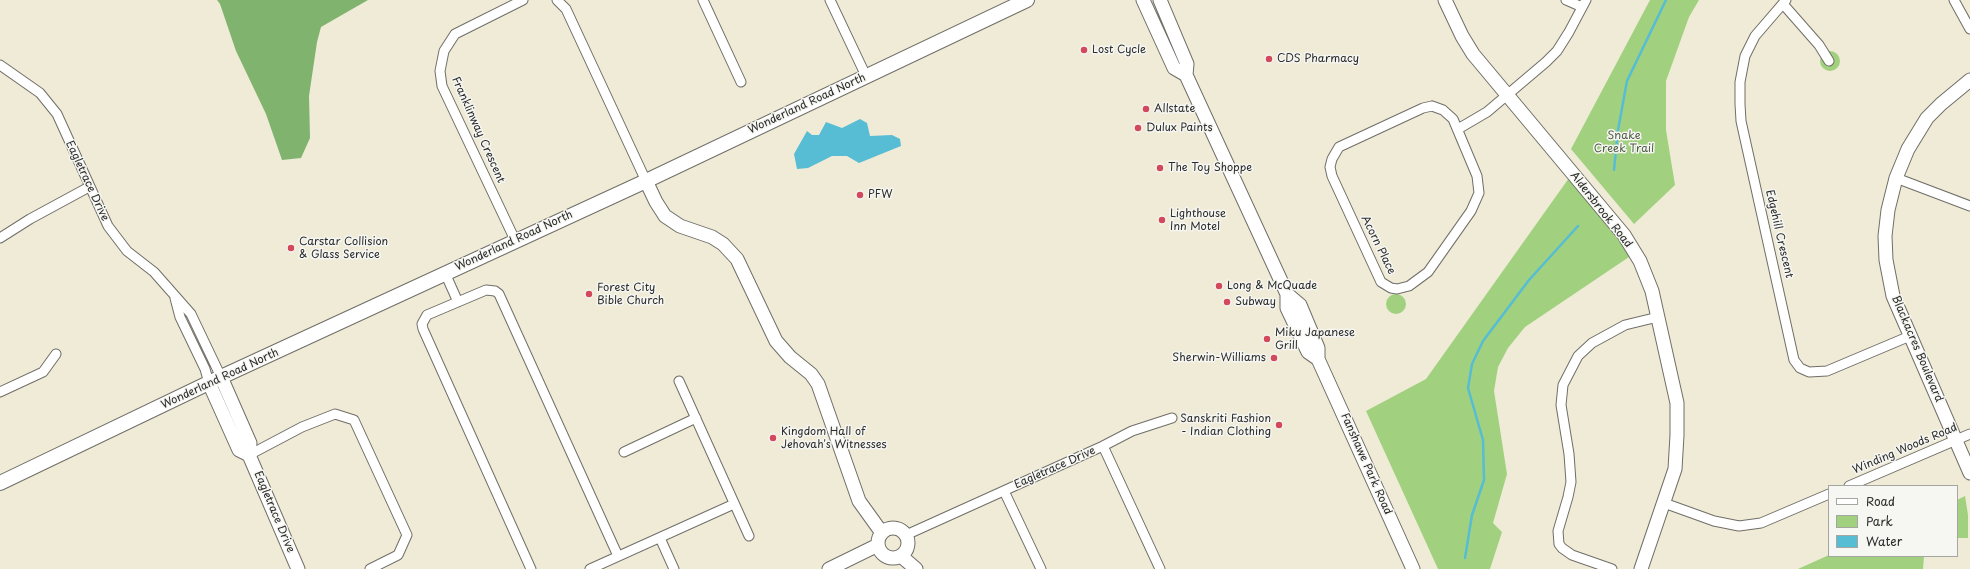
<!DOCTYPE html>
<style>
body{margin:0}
#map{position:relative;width:1970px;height:569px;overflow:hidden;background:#efebd7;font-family:"Playpen Sans",sans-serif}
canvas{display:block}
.legend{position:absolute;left:1828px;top:485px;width:130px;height:72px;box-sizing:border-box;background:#f6f6f2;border:1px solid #a5a5a2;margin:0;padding:5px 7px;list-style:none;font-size:12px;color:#2b2b2b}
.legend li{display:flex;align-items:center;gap:8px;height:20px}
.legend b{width:20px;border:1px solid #a5a5a2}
</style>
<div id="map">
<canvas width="1970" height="569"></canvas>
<ul class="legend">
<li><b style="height:5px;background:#fff"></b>Road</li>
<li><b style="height:11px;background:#a1d17f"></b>Park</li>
<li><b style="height:11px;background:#56bdd4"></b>Water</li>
</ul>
</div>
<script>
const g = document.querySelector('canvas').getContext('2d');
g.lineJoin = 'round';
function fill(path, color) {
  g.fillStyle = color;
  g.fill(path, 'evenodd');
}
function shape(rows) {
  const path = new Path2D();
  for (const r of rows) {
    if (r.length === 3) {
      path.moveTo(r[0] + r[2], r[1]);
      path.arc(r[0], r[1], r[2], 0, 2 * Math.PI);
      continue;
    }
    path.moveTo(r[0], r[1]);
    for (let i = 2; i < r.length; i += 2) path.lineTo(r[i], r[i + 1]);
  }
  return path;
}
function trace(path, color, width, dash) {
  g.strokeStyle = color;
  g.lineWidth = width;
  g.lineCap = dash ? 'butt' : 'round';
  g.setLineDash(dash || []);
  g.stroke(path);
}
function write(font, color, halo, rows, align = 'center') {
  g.font = font + ' "Playpen Sans",sans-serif';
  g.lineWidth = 3;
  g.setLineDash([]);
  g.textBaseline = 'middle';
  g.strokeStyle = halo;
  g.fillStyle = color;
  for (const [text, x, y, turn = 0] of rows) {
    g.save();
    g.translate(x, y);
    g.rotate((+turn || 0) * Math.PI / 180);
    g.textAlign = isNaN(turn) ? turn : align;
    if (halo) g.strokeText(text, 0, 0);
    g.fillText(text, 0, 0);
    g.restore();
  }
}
fill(shape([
 [1650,0,1699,0,1689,17,1666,81,1666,130,1675,185,1634,224,1571,149],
 [1830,61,10],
 [1569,178,1632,255,1525,327,1508,348,1498,367,1494,391,1507,474,1493,523,1502,532,1490,569,1438,569,1366,411,1426,379],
 [1396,304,10],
 [1965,496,1968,515,1968,538,1957,538,1957,500],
 [1829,555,1924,556,1923,569,1798,569]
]), '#a1d17f');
fill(shape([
 [217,0,368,0,321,27,317,42,309,96,310,138,301,158,282,160,266,114,236,51,220,4]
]), '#80b36e');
fill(shape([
 [860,119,867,123,870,136,892,135,900,139,901,146,859,163,847,156,832,156,808,168,797,169,794,154,807,131,812,135,819,135,826,122,842,128]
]), '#56bdd4');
trace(shape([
 [1614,170,1618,130,1627,81,1666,0],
 [1465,558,1472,515,1484,480,1483,440,1468,388,1472,364,1483,341,1529,280,1578,226]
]), '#56bdd4', 2.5);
const street = shape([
 [557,0,566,9,646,181],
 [703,0,741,82],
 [830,0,866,76],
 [1566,0,1582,7],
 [1786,0,1755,36,1745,56,1740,82,1740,104,1741,121,1794,360,1800,368,1809,372,1827,371,1910,336],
 [1954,0,1970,29],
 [1783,4,1819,45,1829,61],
 [0,65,40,93,57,114,108,226,127,251,154,272,191,314,221,377],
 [1432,106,1443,110,1453,119,1477,176,1479,193,1471,211,1428,272,1409,286,1397,289,1391,288,1381,282,1332,176,1330,167,1332,159,1339,147,1423,108,1432,106],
 [1458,129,1487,112,1546,62,1557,51,1569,32,1586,0],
 [1896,178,1970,206],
 [0,238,30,219,89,187],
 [515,240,442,86,440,71,444,51,455,34,523,0],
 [445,273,458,302],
 [175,298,180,317,205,369,209,383],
 [679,381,749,536],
 [0,392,43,372,56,354],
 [1103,446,1132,431,1172,418],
 [624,452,696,418],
 [249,455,302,427,335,414,354,420,407,535,398,555,370,569],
 [1849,486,1970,434],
 [1004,491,1041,569],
 [1664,503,1714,521,1739,526,1761,523,1829,494],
 [906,535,1103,446,1160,569],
 [660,538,674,569],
 [531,569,423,329,422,324,427,315,486,290,495,291,499,294,618,556],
 [590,569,734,504],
 [1612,569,1572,555,1562,548,1559,544,1558,531,1568,497,1571,482,1569,454,1561,405,1563,385,1578,356,1592,343,1625,325,1658,317]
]);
const secondary = shape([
 [1143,0,1174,68,1186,75,1287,294,1300,305,1318,348,1318,359,1413,569],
 [1160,0,1187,64,1186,75],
 [1445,0,1462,36,1473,54,1624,235,1640,261,1652,291,1677,403,1677,435,1675,469,1641,569],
 [1970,80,1941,104,1927,118,1908,149,1896,178,1888,210,1885,236,1886,260,1893,296,1970,473],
 [646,181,656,202,665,216,680,226,712,237,723,244,737,259,776,341,790,357,811,374,818,384,859,501,882,533],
 [1287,294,1287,308,1308,352,1318,359],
 [221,377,250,443,249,455,298,569],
 [209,383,239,450,249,455],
 [893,543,15],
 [901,556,916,569],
 [829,569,878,545]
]);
const primary = shape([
 [0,483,221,377,646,181,1027,0]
]);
trace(street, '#706e67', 11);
trace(secondary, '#706e67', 15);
trace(primary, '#706e67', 16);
trace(street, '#fff', 9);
trace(secondary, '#fff', 13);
trace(primary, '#fff', 14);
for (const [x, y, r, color] of [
 [1084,50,4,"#d1495b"],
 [1269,59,4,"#d1495b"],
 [1146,109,4,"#d1495b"],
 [1138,128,4,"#d1495b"],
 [1160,168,4,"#d1495b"],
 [860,195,4,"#d1495b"],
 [1162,220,4,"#d1495b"],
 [291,248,4,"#d1495b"],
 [1219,286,4,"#d1495b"],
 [589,294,4,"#d1495b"],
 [1227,302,4,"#d1495b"],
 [1267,339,4,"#d1495b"],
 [1274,358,4,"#d1495b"],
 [1279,425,4,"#d1495b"],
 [773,438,4,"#d1495b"]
]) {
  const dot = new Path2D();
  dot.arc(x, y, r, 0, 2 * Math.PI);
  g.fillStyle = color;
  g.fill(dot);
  trace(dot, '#f6f6f2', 1.5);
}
write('11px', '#2b2b2b', '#f6f6f2', [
 ["Lost Cycle",1092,50],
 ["CDS Pharmacy",1277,59],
 ["Allstate",1154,109],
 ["Dulux Paints",1146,128],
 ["The Toy Shoppe",1168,168],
 ["PFW",868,195],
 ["Lighthouse",1170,214],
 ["Inn Motel",1170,227],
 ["Carstar Collision",299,242],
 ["& Glass Service",299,255],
 ["Long & McQuade",1227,286],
 ["Forest City",597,288],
 ["Bible Church",597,301],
 ["Subway",1235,302],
 ["Miku Japanese",1275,333],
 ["Grill",1275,346],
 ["Sherwin-Williams",1266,358,"right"],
 ["Sanskriti Fashion",1271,419,"right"],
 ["- Indian Clothing",1271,432,"right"],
 ["Kingdom Hall of",781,432],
 ["Jehovah's Witnesses",781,445]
], 'left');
write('11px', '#2b2b2b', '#f6f6f2', [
 ["Wonderland Road North",807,104,-25],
 ["Franklinway Crescent",478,130,66],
 ["Eagletrace Drive",87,181,65],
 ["Aldersbrook Road",1601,210,52],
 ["Edgehill Crescent",1779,234,77],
 ["Wonderland Road North",514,241,-25],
 ["Acorn Place",1378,245,64],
 ["Blackacres Boulevard",1917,349,67],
 ["Wonderland Road North",220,379,-25],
 ["Winding Woods Road",1905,449,-23],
 ["Fanshawe Park Road",1366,464,66],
 ["Eagletrace Drive",1055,468,-24],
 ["Eagletrace Drive",274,512,67]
]);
write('11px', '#4e5d44', '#f6f6f2', [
 ["Snake",1624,136],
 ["Creek Trail",1624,149]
]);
</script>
